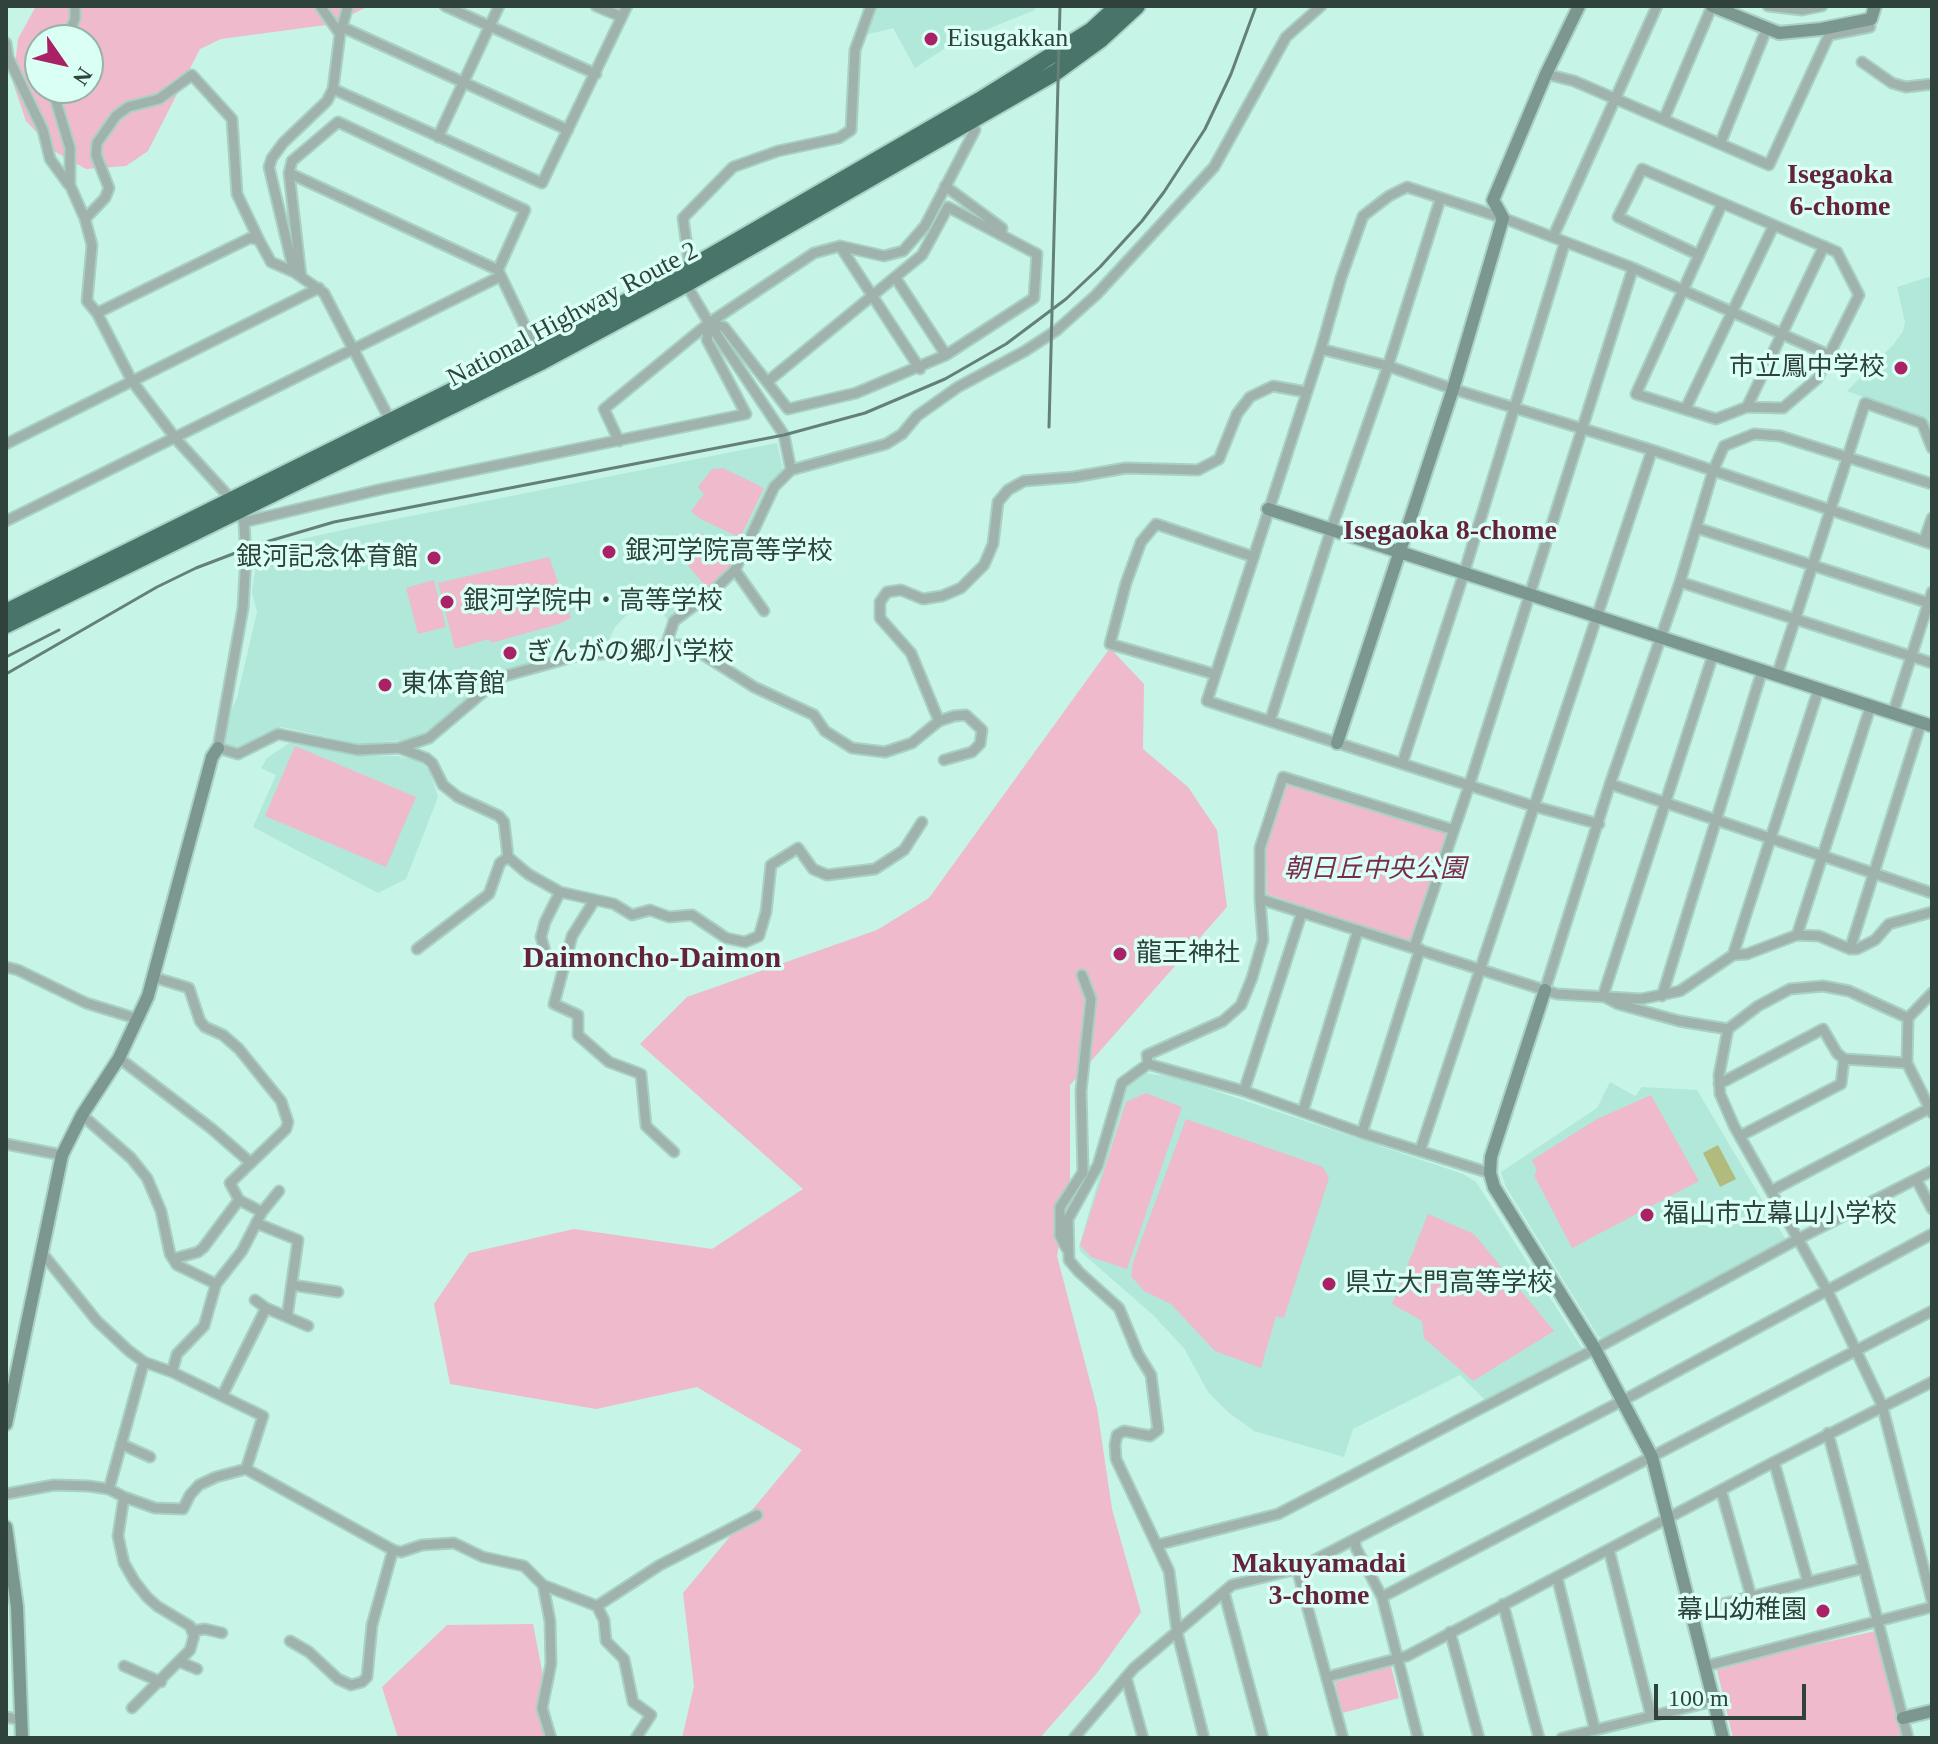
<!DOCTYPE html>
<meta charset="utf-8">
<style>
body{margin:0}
#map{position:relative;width:1938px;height:1744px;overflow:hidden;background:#c6f4e7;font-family:"Times New Roman",serif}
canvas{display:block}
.frame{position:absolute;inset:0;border:8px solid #2f423c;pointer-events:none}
.north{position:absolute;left:24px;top:24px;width:80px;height:80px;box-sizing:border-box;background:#dafff4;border:2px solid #96b3aa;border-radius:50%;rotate:124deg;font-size:22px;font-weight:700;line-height:32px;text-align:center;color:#2f423c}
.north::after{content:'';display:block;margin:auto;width:28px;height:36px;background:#aa2165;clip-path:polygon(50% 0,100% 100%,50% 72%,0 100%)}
.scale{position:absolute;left:1654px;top:1684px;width:152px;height:36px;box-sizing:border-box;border:4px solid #2f423c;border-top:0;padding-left:10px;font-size:24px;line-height:28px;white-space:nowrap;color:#2f423c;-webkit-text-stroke:6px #dafff4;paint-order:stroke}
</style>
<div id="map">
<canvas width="1938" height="1744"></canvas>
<div class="frame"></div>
<div class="north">N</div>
<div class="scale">100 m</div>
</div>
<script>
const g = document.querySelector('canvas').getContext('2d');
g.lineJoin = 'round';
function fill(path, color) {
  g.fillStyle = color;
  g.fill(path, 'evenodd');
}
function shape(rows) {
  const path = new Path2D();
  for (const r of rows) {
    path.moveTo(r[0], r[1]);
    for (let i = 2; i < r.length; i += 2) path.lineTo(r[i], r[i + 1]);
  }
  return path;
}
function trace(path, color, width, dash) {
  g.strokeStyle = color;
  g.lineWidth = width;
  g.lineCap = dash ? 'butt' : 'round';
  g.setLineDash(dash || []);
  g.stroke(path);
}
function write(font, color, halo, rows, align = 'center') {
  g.font = font + ' "Times New Roman","Noto Sans JP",serif';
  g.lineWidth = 7;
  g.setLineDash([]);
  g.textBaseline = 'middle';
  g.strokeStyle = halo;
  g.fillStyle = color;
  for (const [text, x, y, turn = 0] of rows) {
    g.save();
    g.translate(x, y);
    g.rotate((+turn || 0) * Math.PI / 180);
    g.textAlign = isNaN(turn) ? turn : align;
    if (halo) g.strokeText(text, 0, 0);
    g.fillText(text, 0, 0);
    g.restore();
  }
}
fill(shape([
 [875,6,1035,6,1035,10,953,43,915,68,893,28,865,35],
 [1932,276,1932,444,1924,419,1847,391,1894,344,1903,331,1905,322,1897,287],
 [777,443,783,469,765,494,736,564,708,591,668,622,652,589,615,627,606,646,569,652,493,676,483,683,451,718,426,733,404,740,360,744,282,727,263,734,244,747,238,748,225,744,232,708,237,698,257,612,252,592,257,556,289,542,356,527],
 [289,743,364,756,397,756,420,761,430,772,438,797,406,879,378,893,253,827,276,775,261,768,267,758],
 [1144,1073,1174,1077,1463,1174,1476,1182,1582,1348,1486,1401,1460,1375,1353,1429,1344,1457,1254,1431,1228,1412,1208,1392,1184,1348,1153,1315,1081,1252,1079,1247,1125,1087,1132,1079],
 [1610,1082,1635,1096,1642,1087,1697,1090,1787,1242,1605,1340,1598,1336,1506,1187,1501,1172,1597,1108]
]), '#b2e8d9');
fill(shape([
 [36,6,369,6,333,24,221,39,200,49,148,151,126,166,86,169,54,151,26,121,13,83,18,39],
 [40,40,88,40,88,88,40,88],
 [723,468,764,488,740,538,699,518,691,511,704,494,698,487,712,469],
 [702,533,734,563,707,588,678,553],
 [549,557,571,618,559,624,491,643,489,639,455,649,438,583],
 [434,580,446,627,418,634,406,588],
 [1110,648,1144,684,1143,749,1188,787,1217,830,1227,907,1070,1085,1070,1182,1057,1256,1097,1408,1112,1509,1141,1612,1097,1673,1040,1738,682,1738,694,1686,683,1593,802,1450,697,1387,596,1409,450,1384,434,1304,469,1253,574,1229,712,1249,803,1189,640,1044,687,997,877,930,929,898],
 [295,746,416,797,386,867,265,816],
 [1287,783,1447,833,1410,942,1267,894,1266,847],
 [1146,1093,1182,1107,1127,1269,1091,1257,1080,1245,1126,1102],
 [1651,1095,1699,1181,1572,1248,1534,1175,1537,1171,1532,1160,1597,1119],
 [1186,1119,1323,1167,1329,1178,1284,1318,1276,1316,1261,1368,1215,1351,1171,1304,1144,1291,1131,1276,1133,1262],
 [1428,1214,1474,1234,1554,1331,1473,1381,1424,1338,1422,1321,1392,1304],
 [533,1624,555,1738,398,1738,382,1687,447,1625],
 [1876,1631,1903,1738,1733,1738,1717,1670,1776,1653],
 [1391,1666,1399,1698,1342,1713,1335,1682]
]), '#eebacc');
fill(shape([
 [1718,1145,1736,1179,1720,1187,1703,1153]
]), '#b0bb7d');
const street = shape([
 [320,6,340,34],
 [348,6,340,34,333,89,327,101,283,143,272,158,269,167,294,272,324,293,390,420],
 [445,6,596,74],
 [596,6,622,17],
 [1768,6,1802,10,1822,6],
 [342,27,568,130],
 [66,40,75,19,75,6],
 [6,43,8,57,43,130,50,159,69,185],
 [1862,62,1892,83,1906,87,1932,84],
 [1546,74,1574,81,1769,165,1829,35,1870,27],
 [52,88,70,148,70,185,85,219,92,245,87,301,97,313,132,381,176,439,232,500,244,522,246,558,243,608,218,748,238,754,278,734,358,750,399,748,429,738,501,677,580,655,645,652,666,645,674,621,711,593,735,570,774,487,791,470,886,444,902,434,917,416,958,387,1025,351,1057,330,1096,295,1214,167,1286,37,1321,6],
 [333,89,542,183,627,6],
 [1664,119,1712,6],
 [438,137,499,6],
 [1720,144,1767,28],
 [289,173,498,270],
 [945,186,1002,228,1001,235],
 [85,219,105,198,109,188,96,155,97,143,116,116,128,107,159,99,192,75,232,119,237,194,259,240],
 [1553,237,1657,6],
 [840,246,920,369],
 [1699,255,1618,217,1642,169,1837,252,1859,295,1817,379,1783,408,1747,407,1716,419,1636,394,1722,204],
 [690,268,683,218,733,167,778,151,839,138,851,130,855,50,871,6],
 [301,276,289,173,292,161,338,122,525,210,498,270,536,349],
 [895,277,946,355],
 [686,284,709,323,784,435,791,470],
 [97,313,250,238,259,240,271,262,294,272],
 [1321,349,1388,366,1453,389,1652,450,1932,544],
 [1747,407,1824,246],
 [1686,408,1774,225],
 [619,441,604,409,709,323,814,253,840,246,884,256,903,251,925,226,975,130,972,119],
 [6,444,319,288],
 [6,521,499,277],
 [244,522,382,489,746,414,707,340,709,323,724,327,767,382,788,409,856,393,946,355,1034,298,1037,254,948,207,922,255,767,382],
 [1697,528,1932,604],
 [1924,541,1932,518],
 [735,570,764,611],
 [1680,582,1932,663],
 [666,645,688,645,754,687,814,715,825,731,852,748,885,752,912,743,939,721,954,716,966,715,982,730,980,744,972,752,944,760],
 [1713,655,1603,996,1618,1004,1679,1021,1728,1029,1719,1075,1720,1094,1734,1126,1828,1292,1882,1405,1932,1601],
 [1214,674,1110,644,1126,583,1141,542,1156,524,1254,557],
 [1777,675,1865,403,1922,423,1932,448],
 [1893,713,1932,592],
 [939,721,911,653,880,618,880,602,887,592,901,590,923,599,942,596,961,588,984,565,993,544,998,502,1008,490,1024,481,1074,477,1126,468,1198,470,1219,459,1237,414,1250,397,1273,386,1306,392],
 [1270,721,1331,530,1388,366,1440,200],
 [399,748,426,758,432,763,443,785,458,797,499,816,504,822,508,857,528,874,560,892,614,904,632,915,650,910,669,917,692,915,726,938,745,942,759,936,766,912,771,865,798,848,813,869,827,875,875,869,904,850,922,822],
 [1402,764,1464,573,1565,242],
 [1610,784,1932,893],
 [1599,824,1533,806,1207,701,1321,349,1341,278,1363,216,1389,196,1407,187,1503,218,1633,268,1829,355],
 [1454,830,1283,777,1260,848,1260,899,1557,994,1641,999,1680,991,1733,955,1747,954,1797,935,1819,936,1850,949,1857,949,1875,940,1889,924,1932,912],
 [1260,899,1263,940,1252,978,1241,1005,1223,1021,1147,1055,1148,1064,1244,1091,1362,1133,1490,1173],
 [594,901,572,936,554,1004,578,1015,578,1035,609,1062,641,1074,646,1126,674,1152],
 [1797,935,1871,705],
 [1414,947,1469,786,1633,268],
 [417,949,489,894,500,863,508,857],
 [1850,949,1921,723],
 [545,951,541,937,545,922,560,892],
 [1733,955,1819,688],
 [6,967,18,970,86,1003,138,1019],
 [153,977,189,988,200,1021,205,1027,223,1035,239,1049,281,1101,288,1122,286,1129,230,1183,239,1200,203,1248,198,1252,173,1259],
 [1545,990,1610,784,1680,582,1713,471,1724,446,1754,434,1780,436,1932,484],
 [1662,996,1762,671],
 [1908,1018,1932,993],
 [1728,1029,1758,1006,1790,989,1823,986,1849,991,1908,1018,1907,1063,1932,1113],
 [119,1058,212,1129,251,1163],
 [1148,1064,1122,1083,1098,1165,1068,1219,1069,1260,1079,1272,1119,1308,1138,1354,1151,1375,1158,1430,1150,1436,1124,1431,1117,1435,1115,1445,1116,1459,1169,1571,1177,1632,1204,1738],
 [1719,1084,1823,1029,1837,1053,1844,1059,1907,1063],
 [1244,1091,1302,912],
 [1303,1111,1358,930],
 [82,1115,131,1158,147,1178,161,1211,170,1254,177,1265,216,1284,204,1326,177,1354,172,1372],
 [1362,1133,1420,949],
 [1740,1136,1841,1084,1844,1059],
 [6,1144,62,1155],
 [1420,1151,1652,450],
 [1916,1179,1932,1209],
 [1771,1191,1930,1108],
 [239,1200,262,1212],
 [256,1223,298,1240,287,1317],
 [1067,1249,1060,1236,1060,1207,1083,1172,1081,1091,1091,999,1082,975],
 [43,1254,97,1321,129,1351,144,1362,172,1372,263,1416,246,1469],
 [216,1284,242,1251,262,1212,279,1191],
 [292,1285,338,1292],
 [255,1300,266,1308,308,1326],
 [222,1396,266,1308],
 [1828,1433,1864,1568],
 [121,1444,150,1457],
 [1774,1462,1808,1582],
 [109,1489,144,1362],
 [1721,1490,1751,1596],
 [6,1494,54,1485,88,1486,109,1489,124,1497,155,1508,183,1509,190,1495,199,1485,216,1477,246,1469,393,1550,401,1552,422,1545,454,1543,483,1557,524,1566,543,1585,597,1606,660,1565,757,1515],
 [124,1497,118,1536,124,1563,135,1582,147,1597,157,1606,190,1626,194,1636,190,1650,132,1708],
 [1355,1540,1356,1548,1382,1597,1418,1738],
 [1157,1545,1278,1514,1595,1349,1798,1239,1932,1171],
 [1609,1550,1651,1716],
 [1297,1569,1343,1738],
 [1557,1577,1595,1730],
 [543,1585,550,1621,551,1664,542,1708,551,1738],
 [1224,1592,1263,1738],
 [1382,1597,1932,1311],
 [1503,1604,1539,1738],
 [597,1606,604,1620,606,1641,624,1659,633,1702,651,1715,636,1738],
 [1691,1612,1864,1568,1908,1738],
 [192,1631,205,1629,222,1633],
 [1450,1632,1479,1738],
 [290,1641,309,1652,338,1679,351,1685,362,1682,367,1677,372,1625,393,1550],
 [180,1662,197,1669],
 [124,1666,161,1682],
 [1706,1666,1932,1607],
 [1126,1677,1143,1738],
 [1327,1677,1407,1656,1774,1462,1932,1382],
 [6,1717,22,1720],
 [1074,1738,1134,1668,1232,1585,1297,1569,1622,1401,1932,1234],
 [1562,1738,1714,1701]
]);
const secondary = shape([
 [1712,6,1779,33,1821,29,1871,19,1875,6],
 [1268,509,1932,726],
 [1337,743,1453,389,1503,218,1493,200,1546,74,1579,6],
 [1545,990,1491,1157,1490,1173,1494,1187,1595,1349,1652,1457,1723,1738],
 [6,1424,62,1155,82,1115,119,1058,148,996,212,757,218,748],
 [6,1527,17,1607,22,1738],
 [1903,1718,1932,1711]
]);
const highway = shape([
 [6,612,536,349,690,268,980,100,1092,30,1118,6],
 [6,625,543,361,686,284,1056,72,1100,40,1137,6]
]);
trace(street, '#a8d0c5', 13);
trace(secondary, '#a8d0c5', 16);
trace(highway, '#a8d0c5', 20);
trace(street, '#9fb2ac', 9);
trace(secondary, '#7b978f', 12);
trace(highway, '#497469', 16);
trace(shape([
 [1049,427,1060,6],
 [6,657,59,630],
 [6,674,157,587,196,568,259,544,334,522,784,435,865,413,945,379,1006,344,1066,299,1100,267,1142,221,1164,192,1205,129,1231,74,1256,6]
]), '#648078', 3);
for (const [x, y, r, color] of [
 [931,39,8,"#aa2165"],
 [1901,368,8,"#aa2165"],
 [609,552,8,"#aa2165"],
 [434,558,8,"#aa2165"],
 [447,602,8,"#aa2165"],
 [510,653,8,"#aa2165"],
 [385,685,8,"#aa2165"],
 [1120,954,8,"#aa2165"],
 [1647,1215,8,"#aa2165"],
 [1329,1284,8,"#aa2165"],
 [1823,1611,8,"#aa2165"]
]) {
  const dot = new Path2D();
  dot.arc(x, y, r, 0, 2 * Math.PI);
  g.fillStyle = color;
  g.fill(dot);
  trace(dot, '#dafff4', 3);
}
write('26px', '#2f423c', '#dafff4', [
 ["Eisugakkan",947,39],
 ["市立鳳中学校",1885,368,"right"],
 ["銀河学院高等学校",625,552],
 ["銀河記念体育館",418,558,"right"],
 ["銀河学院中・高等学校",463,602],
 ["ぎんがの郷小学校",526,653],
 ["東体育館",401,685],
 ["龍王神社",1136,954],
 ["福山市立幕山小学校",1663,1215],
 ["県立大門高等学校",1345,1284],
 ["幕山幼稚園",1807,1611,"right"]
], 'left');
write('26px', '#2f423c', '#dafff4', [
 ["National Highway Route 2",573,315,-28]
]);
write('italic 26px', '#792c4e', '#dafff4', [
 ["朝日丘中央公園",1375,870]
]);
write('bold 28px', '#64223f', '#dafff4', [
 ["Isegaoka",1840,176],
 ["6-chome",1840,208],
 ["Isegaoka 8-chome",1450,532],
 ["Makuyamadai",1319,1565],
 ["3-chome",1319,1597]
]);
write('bold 30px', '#64223f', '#dafff4', [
 ["Daimoncho-Daimon",652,959]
]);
</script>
